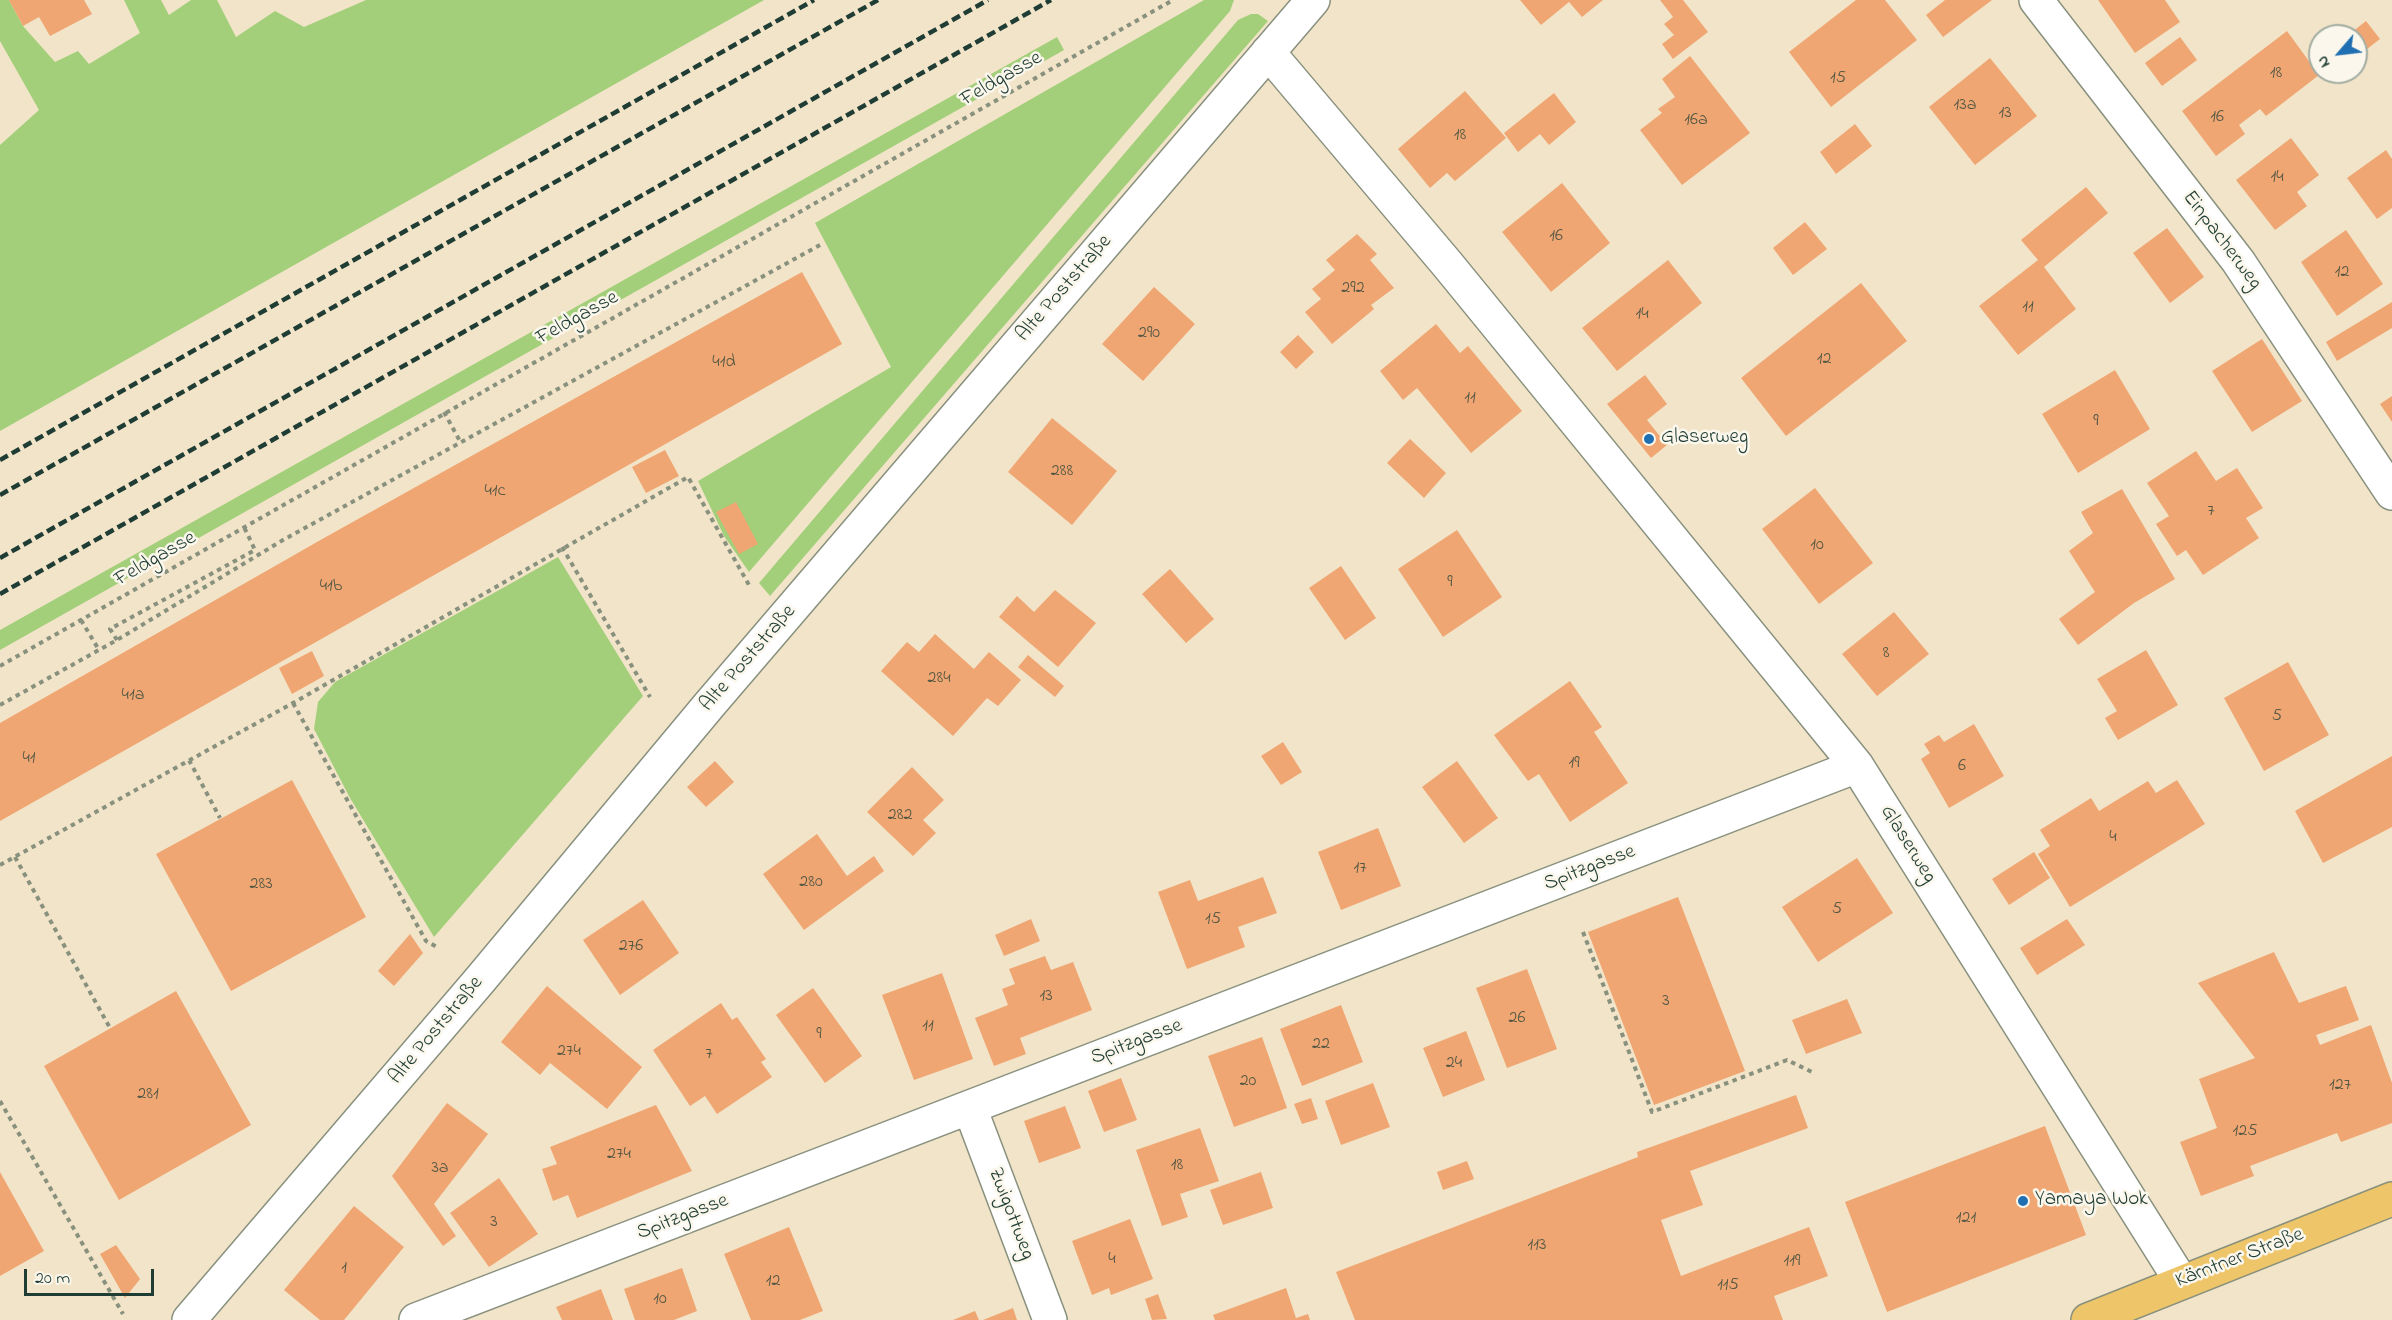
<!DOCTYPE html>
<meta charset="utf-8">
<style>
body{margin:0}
#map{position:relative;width:2392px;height:1320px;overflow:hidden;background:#f2e4c8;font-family:"Indie Flower",sans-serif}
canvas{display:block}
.north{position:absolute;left:2308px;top:24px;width:60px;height:60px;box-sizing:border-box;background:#fbf7ec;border:2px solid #a3ada2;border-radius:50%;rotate:242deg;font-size:16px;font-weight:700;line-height:24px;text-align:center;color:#1f3d34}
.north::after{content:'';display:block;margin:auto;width:21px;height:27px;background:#1f6fb2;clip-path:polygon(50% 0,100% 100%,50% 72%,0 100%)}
.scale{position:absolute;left:24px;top:1269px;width:130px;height:27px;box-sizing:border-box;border:3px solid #1f3d34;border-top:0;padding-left:8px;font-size:18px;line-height:21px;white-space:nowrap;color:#1f3d34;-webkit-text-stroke:4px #fbf7ec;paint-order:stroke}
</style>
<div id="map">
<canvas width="2392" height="1320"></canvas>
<div class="north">N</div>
<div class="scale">20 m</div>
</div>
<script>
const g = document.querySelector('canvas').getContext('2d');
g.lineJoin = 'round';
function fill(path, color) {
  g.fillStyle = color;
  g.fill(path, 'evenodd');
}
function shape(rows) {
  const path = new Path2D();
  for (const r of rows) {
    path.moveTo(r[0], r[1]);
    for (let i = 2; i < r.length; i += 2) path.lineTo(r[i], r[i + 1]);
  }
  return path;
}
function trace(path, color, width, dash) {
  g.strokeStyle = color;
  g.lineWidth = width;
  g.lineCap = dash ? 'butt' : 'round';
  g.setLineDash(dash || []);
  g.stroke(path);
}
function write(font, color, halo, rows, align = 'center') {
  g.font = font + ' "Indie Flower",sans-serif';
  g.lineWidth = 5;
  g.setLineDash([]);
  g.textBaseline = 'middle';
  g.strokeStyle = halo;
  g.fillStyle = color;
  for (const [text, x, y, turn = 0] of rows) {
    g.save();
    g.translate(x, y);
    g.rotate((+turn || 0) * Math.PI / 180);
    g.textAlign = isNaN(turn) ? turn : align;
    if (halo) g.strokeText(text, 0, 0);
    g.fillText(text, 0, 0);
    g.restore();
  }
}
fill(shape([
 [0,0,9,0,23,26,55,62,78,51,89,64,140,33,124,0,161,0,169,15,191,0,217,0,236,37,275,11,304,27,366,0,764,0,0,431,0,145,39,110,0,41],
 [1204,0,1234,0,1230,11,749,572,724,536,698,481,891,367,815,223],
 [1251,14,1258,14,1268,21,770,596,759,583,1238,20],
 [1057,37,1064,50,0,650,0,630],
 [558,557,643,696,434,937,350,798,314,729,318,702,335,682]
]), '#a3cf7b');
fill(shape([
 [9,0,84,0,92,14,50,36,39,17,23,26],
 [1520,0,1603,0,1582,17,1569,2,1541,25],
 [1660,0,1683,0,1708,32,1673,59,1662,44,1674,35,1664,24,1673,17],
 [1856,0,1885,0,1917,40,1831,107,1789,52],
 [1945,0,1992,0,1943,37,1926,15],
 [2098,0,2165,0,2180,22,2135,53],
 [2366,21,2380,39,2358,56,2356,36,2347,36],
 [2287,31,2319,75,2266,116,2260,109,2239,125,2245,134,2216,156,2182,111],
 [2180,37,2197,60,2162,86,2145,63],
 [1690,56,1750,133,1682,185,1640,130,1662,113,1658,109,1675,97,1662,79],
 [1990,58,2037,116,1975,165,1929,107],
 [1465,91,1506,138,1455,181,1447,173,1430,188,1398,149],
 [1554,93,1576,122,1549,145,1540,134,1518,152,1504,133],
 [1855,124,1872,146,1836,174,1820,152],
 [2291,138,2319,175,2297,192,2307,206,2275,230,2236,180],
 [2386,150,2392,159,2392,208,2377,219,2347,178],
 [1562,183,1610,243,1551,292,1502,232],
 [2086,187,2108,213,2044,267,2076,309,2018,355,1979,306,2038,260,2021,240],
 [1805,222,1827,249,1793,275,1773,248],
 [2167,228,2204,277,2170,303,2133,253],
 [2346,230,2383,284,2337,316,2301,262],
 [1357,234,1377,254,1370,260,1394,288,1371,305,1374,309,1332,344,1305,312,1321,299,1312,289,1335,270,1326,260],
 [1668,260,1702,303,1617,371,1582,328],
 [802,272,842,344,0,821,0,723,324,538],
 [1861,283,1907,341,1786,436,1741,378],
 [1154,287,1195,324,1143,381,1102,344],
 [2392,302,2392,328,2337,361,2326,342],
 [1436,324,1460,353,1468,346,1522,411,1471,453,1417,388,1403,400,1380,371],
 [1298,335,1314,352,1296,369,1280,352],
 [2262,339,2302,401,2252,432,2212,371],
 [2115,370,2150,429,2078,473,2042,414],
 [1645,375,1667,404,1647,420,1667,445,1651,458,1607,404],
 [2392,396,2392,422,2380,404],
 [1052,418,1117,471,1072,525,1008,472],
 [1410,439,1446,473,1424,498,1387,463],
 [665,450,679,476,646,493,632,467],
 [2196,451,2216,481,2237,468,2263,508,2246,518,2259,538,2203,575,2186,550,2177,556,2156,524,2169,516,2147,483],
 [1815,488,1873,563,1819,604,1762,529],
 [2122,489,2175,579,2134,603,2078,645,2059,619,2095,592,2069,551,2093,533,2081,512],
 [736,502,758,544,739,554,716,512],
 [1457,530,1502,597,1443,637,1398,569],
 [1341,566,1376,618,1345,640,1309,588],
 [1170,569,1214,619,1186,643,1142,594],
 [1055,590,1096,623,1058,667,999,617,1017,596,1034,612],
 [1894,612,1929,654,1877,696,1842,654],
 [935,634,974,669,989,652,1021,680,998,706,987,698,953,736,881,671,907,642,919,652],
 [2146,650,2178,705,2118,740,2105,718,2117,711,2097,679],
 [312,651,324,676,292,694,279,668],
 [1028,655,1064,686,1055,697,1018,667],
 [2288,662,2329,735,2264,771,2224,698],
 [1570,681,1602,727,1594,732,1628,783,1570,822,1539,774,1528,781,1494,735],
 [1974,724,2004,776,1949,808,1921,759,1930,753,1924,744,1939,735,1944,742],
 [1283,742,1302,772,1281,785,1261,756],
 [2392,756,2392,827,2323,863,2295,811],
 [715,761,734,782,706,807,687,787],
 [1457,761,1498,818,1464,843,1422,787],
 [912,767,944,800,923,820,936,833,913,856,867,812],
 [292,780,366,917,231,991,156,854],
 [2177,780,2205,824,2070,907,2038,854,2050,846,2040,830,2091,798,2099,811,2148,781,2156,793],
 [1378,828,1401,886,1341,910,1318,852],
 [817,834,847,876,874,856,884,871,804,930,763,874],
 [2034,852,2050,878,2009,905,1992,879],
 [1857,858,1893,913,1818,962,1782,907],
 [1263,877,1277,913,1238,927,1245,947,1187,969,1158,892,1190,880,1198,901],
 [1678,897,1745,1071,1654,1105,1588,932],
 [643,900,679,953,620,995,583,940],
 [1031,919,1040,941,1004,956,995,935],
 [2067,919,2085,945,2037,975,2020,948],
 [410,934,423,953,394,986,378,971],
 [2274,952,2299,1003,2346,986,2359,1020,2316,1035,2320,1045,2371,1025,2392,1083,2392,1123,2341,1142,2337,1133,2250,1166,2254,1176,2201,1196,2180,1142,2217,1128,2199,1079,2255,1058,2198,983],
 [1045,956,1051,970,1073,962,1092,1010,1020,1038,1026,1054,994,1066,975,1018,1008,1005,1002,989,1015,984,1009,969],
 [1527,969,1557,1049,1507,1068,1476,988],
 [942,973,973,1059,914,1080,882,995],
 [547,986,642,1067,607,1109,550,1063,540,1075,501,1042],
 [813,988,862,1056,825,1083,776,1015],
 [176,991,251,1125,119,1200,44,1066],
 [1847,999,1862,1033,1806,1054,1792,1020],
 [721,1003,732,1020,737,1017,766,1059,761,1062,772,1077,717,1114,705,1096,690,1106,653,1050],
 [1341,1005,1363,1062,1302,1086,1280,1029],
 [1466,1031,1485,1080,1443,1097,1423,1048],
 [1262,1037,1287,1108,1234,1127,1208,1056],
 [1121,1078,1137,1120,1104,1132,1088,1091],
 [1373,1083,1390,1127,1341,1145,1325,1101],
 [1796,1095,1808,1128,1690,1171,1703,1205,1661,1220,1681,1276,1809,1227,1828,1276,1774,1296,1783,1320,1355,1320,1336,1272,1638,1157,1637,1152],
 [1311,1098,1318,1119,1302,1124,1294,1104],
 [447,1103,488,1134,434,1204,456,1236,443,1246,392,1176],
 [656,1105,692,1171,577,1218,568,1195,553,1201,542,1169,557,1164,550,1147],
 [1065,1106,1081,1148,1039,1163,1024,1121],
 [2045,1126,2086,1235,1887,1312,1845,1202],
 [1200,1128,1219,1181,1180,1194,1188,1217,1162,1226,1136,1150],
 [1467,1161,1474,1179,1443,1190,1437,1172],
 [0,1172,44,1251,0,1276],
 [1261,1172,1273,1208,1223,1225,1210,1190],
 [499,1178,538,1234,489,1267,450,1213],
 [354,1206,404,1247,344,1320,320,1320,284,1290],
 [1130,1219,1153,1279,1111,1295,1109,1288,1092,1295,1072,1241],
 [789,1227,823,1311,800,1320,751,1320,724,1254],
 [116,1245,140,1279,125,1298,100,1254],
 [682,1268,697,1311,674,1320,635,1320,624,1289],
 [1286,1288,1296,1318,1308,1314,1310,1320,1215,1320,1213,1315],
 [601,1289,613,1320,562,1320,556,1307],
 [1158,1294,1167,1319,1152,1320,1145,1299],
 [1013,1308,1017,1320,983,1320],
 [975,1311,979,1320,953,1320]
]), '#efa672');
const minor = shape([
 [2036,0,2238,261,2392,493],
 [1268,52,1448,265,1857,766,2181,1281],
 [970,1108,1050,1320],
 [189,1320,480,980,710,704,1313,0],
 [416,1320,1857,766]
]);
const major = shape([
 [2088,1320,2392,1199]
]);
trace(minor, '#88907e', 36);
trace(major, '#88907e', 36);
trace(shape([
 [444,412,461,443],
 [562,547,650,697],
 [81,620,99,650],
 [117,640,110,629,255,550,244,527],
 [0,666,1173,0],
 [293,703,426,941,437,947],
 [0,705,117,640,283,540,820,245],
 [189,760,220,818],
 [15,857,110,1028],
 [0,865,293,703,688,477,749,585],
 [1583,932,1652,1112,1787,1060,1812,1072],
 [0,1101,123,1314]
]), '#88907e', 4, [4.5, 4.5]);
trace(minor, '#fff', 33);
trace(major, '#eec569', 33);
trace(shape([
 [0,460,814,0],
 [0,495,878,0],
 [0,558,988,0],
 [0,594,1051,0]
]), '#1f3d34', 4.5, [9, 4.5]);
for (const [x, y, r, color] of [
 [1649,439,6,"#1f6fb2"],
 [2023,1201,6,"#1f6fb2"]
]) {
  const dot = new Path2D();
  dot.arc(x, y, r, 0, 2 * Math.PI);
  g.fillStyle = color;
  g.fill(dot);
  trace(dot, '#fbf7ec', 2);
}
write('18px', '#535744', null, [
 ["18",2276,74],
 ["15",1838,79],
 ["13a",1965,106],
 ["13",2005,114],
 ["16",2217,118],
 ["16a",1696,121],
 ["18",1460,136],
 ["14",2277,178],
 ["16",1556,237],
 ["12",2342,273],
 ["292",1353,289],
 ["11",2028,308],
 ["14",1642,315],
 ["290",1149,334],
 ["12",1824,360],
 ["41d",724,363],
 ["11",1470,399],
 ["9",2096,422],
 ["288",1062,472],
 ["41c",495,492],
 ["7",2211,512],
 ["10",1817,546],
 ["9",1450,583],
 ["41b",331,587],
 ["8",1886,654],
 ["284",939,679],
 ["41a",133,696],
 ["5",2277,717],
 ["41",29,759],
 ["19",1574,764],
 ["6",1962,767],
 ["282",900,816],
 ["4",2113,838],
 ["17",1360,869],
 ["280",811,883],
 ["283",261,885],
 ["5",1837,910],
 ["15",1213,920],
 ["276",631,947],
 ["13",1046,997],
 ["3",1666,1002],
 ["26",1517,1019],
 ["11",928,1027],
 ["9",819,1035],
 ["22",1321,1045],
 ["274",569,1052],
 ["7",709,1055],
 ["24",1454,1064],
 ["20",1248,1082],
 ["127",2340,1086],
 ["281",148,1095],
 ["125",2245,1132],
 ["274",619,1155],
 ["18",1177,1166],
 ["3a",440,1169],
 ["121",1966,1219],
 ["3",494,1223],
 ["113",1537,1246],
 ["4",1112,1260],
 ["119",1792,1262],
 ["1",344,1269],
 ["12",773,1282],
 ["115",1728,1286],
 ["10",660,1300]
]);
write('21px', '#1f3d34', '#fbf7ec', [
 ["Feldgasse",1002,80,-30],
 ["Einpacherweg",2221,241,53],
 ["Alte Poststraße",1065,289,-49],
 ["Feldgasse",578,319,-29],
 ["Feldgasse",156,560,-30],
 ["Alte Poststraße",749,659,-49],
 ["Glaserweg",1907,845,58],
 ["Spitzgasse",1590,869,-21],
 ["Alte Poststraße",437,1031,-50],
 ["Spitzgasse",1137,1043,-21],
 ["Zwigottweg",1010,1214,69],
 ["Spitzgasse",683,1218,-21],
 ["Kärntner Straße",2240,1259,-21]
]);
write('21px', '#1f3d34', '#fbf7ec', [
 ["Glaserweg",1661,439],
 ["Yamaya Wok",2035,1201]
], 'left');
</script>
